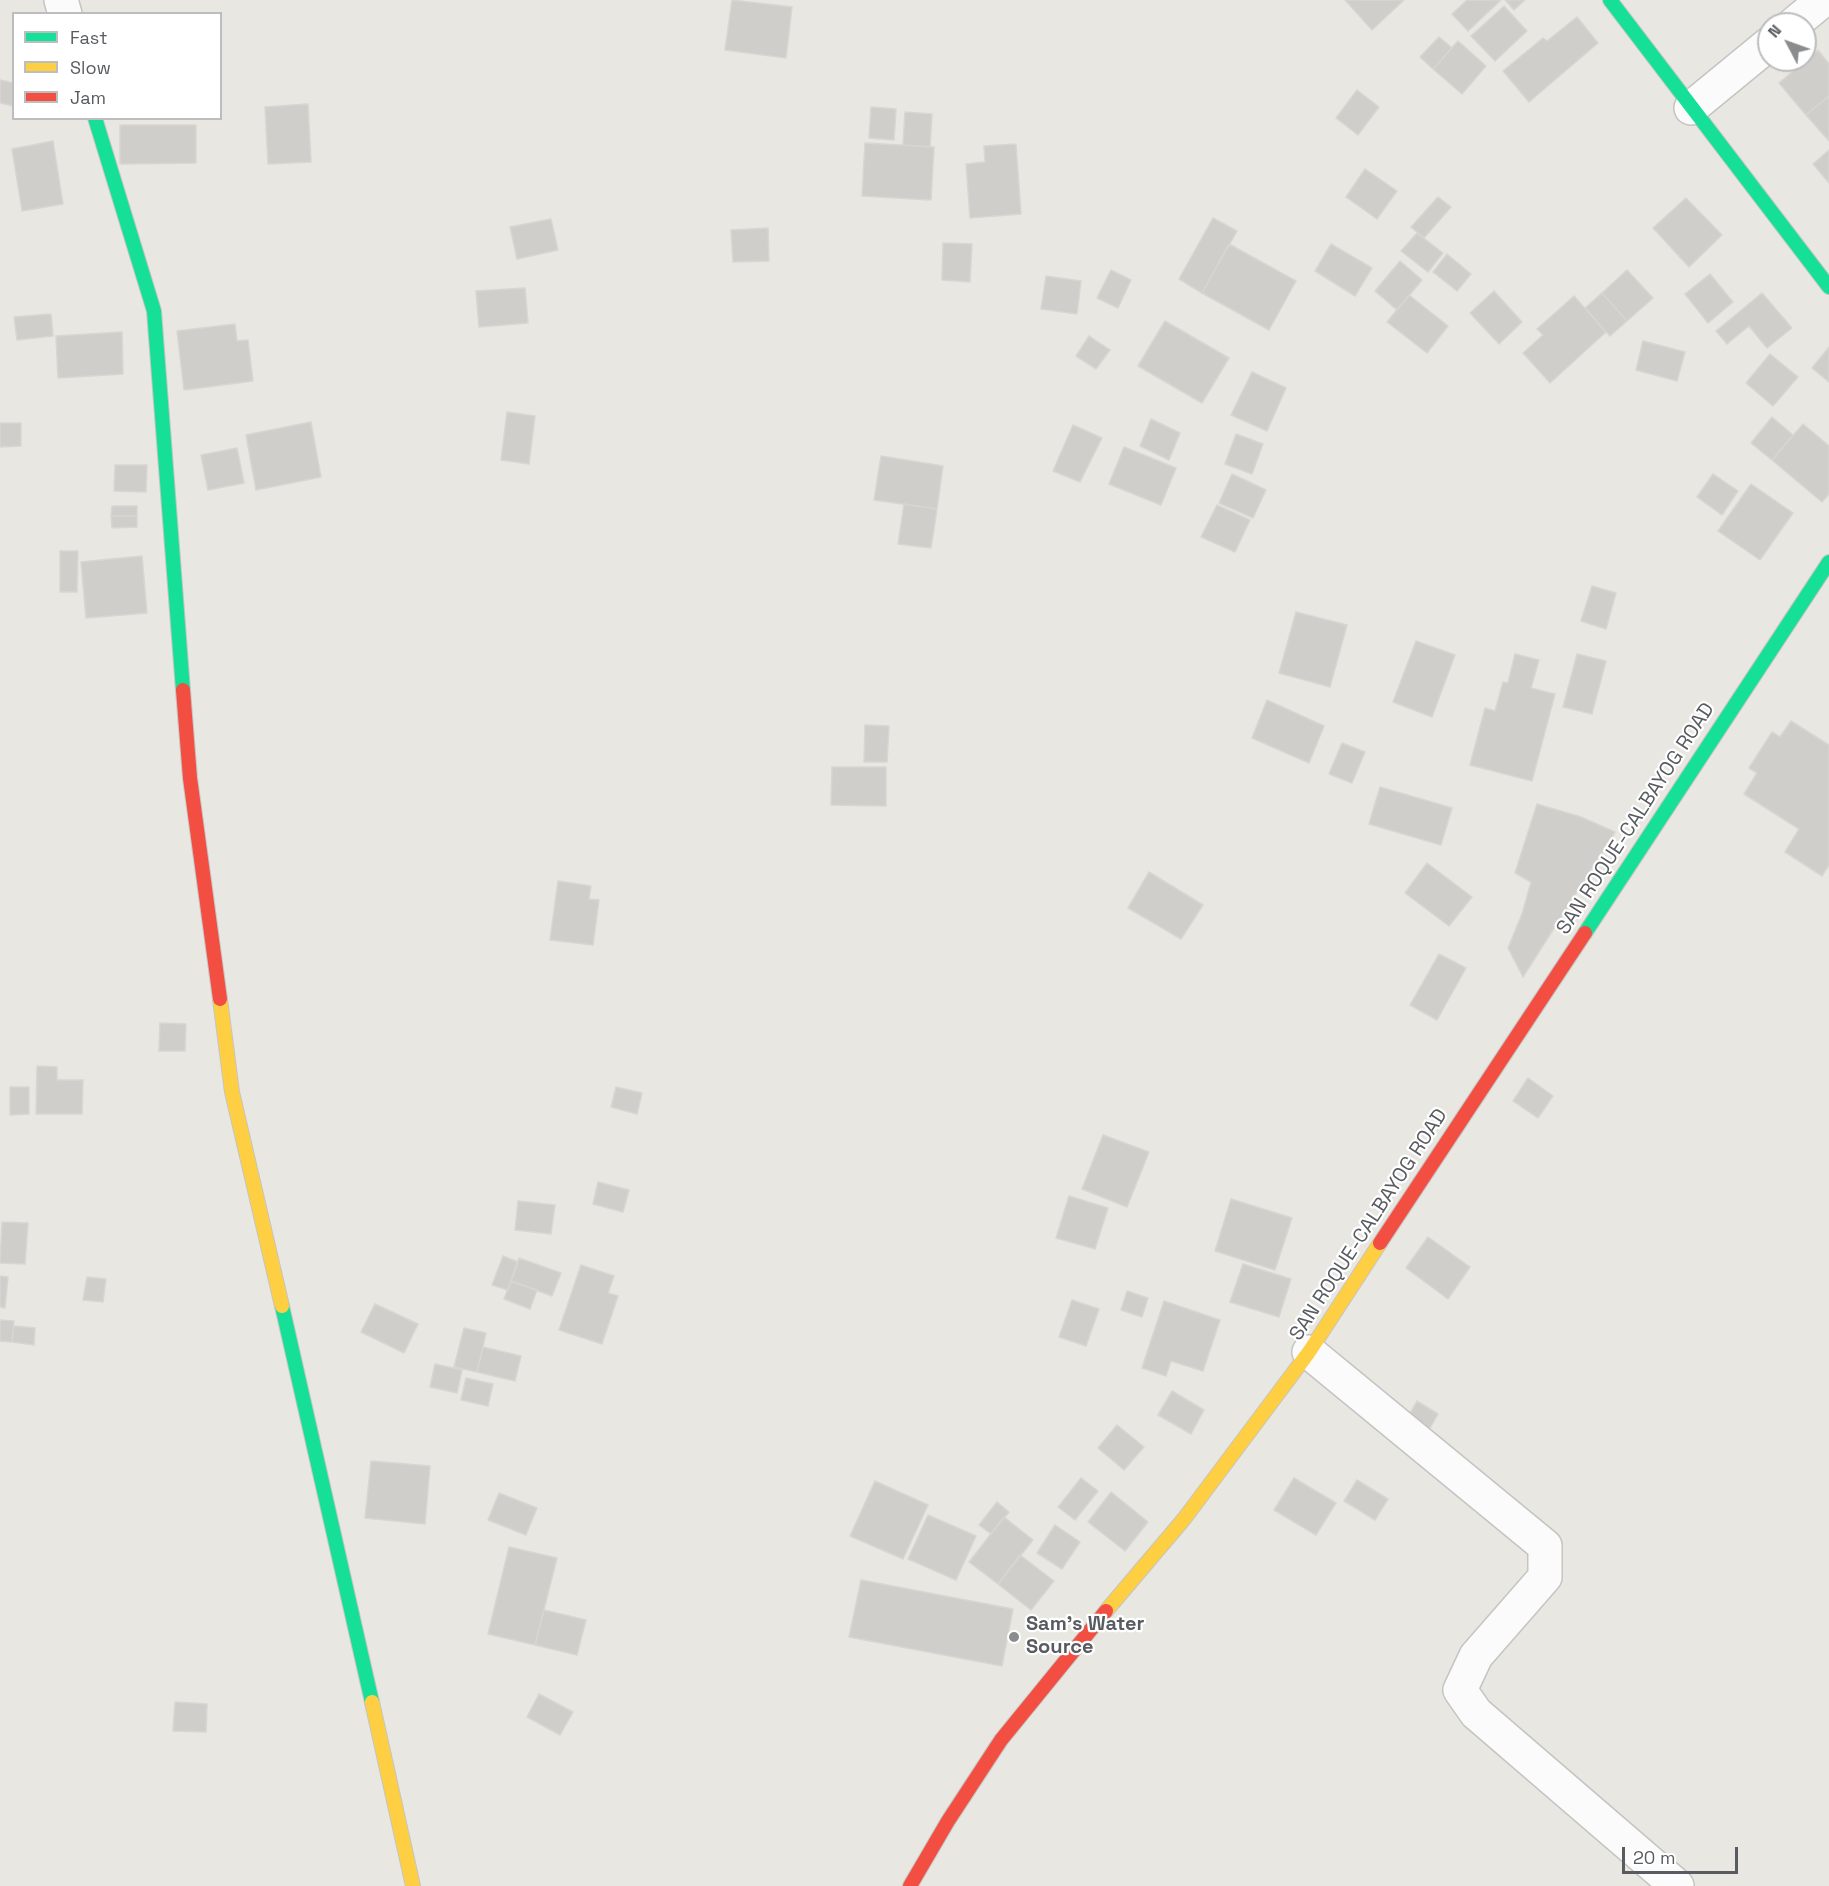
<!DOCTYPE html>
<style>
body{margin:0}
#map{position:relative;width:1829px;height:1886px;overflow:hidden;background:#e8e7e2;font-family:"Space Grotesk",sans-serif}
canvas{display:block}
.legend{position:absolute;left:12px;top:12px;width:210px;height:108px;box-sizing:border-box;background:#fff;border:2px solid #bcbdbf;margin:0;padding:8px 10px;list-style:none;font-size:18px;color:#585b60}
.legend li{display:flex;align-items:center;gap:12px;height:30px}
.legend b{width:30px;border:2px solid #bcbdbf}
.north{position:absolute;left:1757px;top:12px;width:60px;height:60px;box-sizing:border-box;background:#fff;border:2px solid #bcbdbf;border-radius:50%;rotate:311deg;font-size:16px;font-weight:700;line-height:24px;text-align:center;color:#585b60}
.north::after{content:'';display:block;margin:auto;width:21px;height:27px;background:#8a8c8e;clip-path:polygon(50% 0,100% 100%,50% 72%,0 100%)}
.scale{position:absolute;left:1622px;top:1847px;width:116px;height:27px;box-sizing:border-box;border:3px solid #585b60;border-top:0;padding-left:8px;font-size:18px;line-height:21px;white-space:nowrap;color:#585b60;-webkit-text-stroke:4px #fff;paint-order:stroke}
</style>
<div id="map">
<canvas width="1829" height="1886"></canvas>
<ul class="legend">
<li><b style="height:8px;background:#16e098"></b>Fast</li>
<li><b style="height:8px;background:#ffcf43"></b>Slow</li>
<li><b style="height:8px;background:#f24e42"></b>Jam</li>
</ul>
<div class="north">N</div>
<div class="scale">20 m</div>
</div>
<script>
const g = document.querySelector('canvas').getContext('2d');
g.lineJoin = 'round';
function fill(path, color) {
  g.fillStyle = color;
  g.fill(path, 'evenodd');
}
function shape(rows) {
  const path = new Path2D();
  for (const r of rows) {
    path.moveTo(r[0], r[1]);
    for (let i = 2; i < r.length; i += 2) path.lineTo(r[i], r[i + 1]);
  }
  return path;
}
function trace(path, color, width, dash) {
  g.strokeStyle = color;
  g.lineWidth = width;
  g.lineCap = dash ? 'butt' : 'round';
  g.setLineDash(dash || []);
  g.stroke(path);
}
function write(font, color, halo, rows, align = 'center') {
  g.font = font + ' "Space Grotesk",sans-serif';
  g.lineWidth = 4.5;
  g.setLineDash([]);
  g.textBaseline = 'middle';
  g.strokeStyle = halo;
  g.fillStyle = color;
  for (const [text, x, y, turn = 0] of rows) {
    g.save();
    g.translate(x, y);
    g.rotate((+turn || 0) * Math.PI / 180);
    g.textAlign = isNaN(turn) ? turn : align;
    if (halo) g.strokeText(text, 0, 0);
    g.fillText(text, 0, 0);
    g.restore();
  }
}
const building = shape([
 [732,0,792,7,786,58,725,50,732,0],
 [1345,0,1404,0,1372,30,1345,0],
 [1467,0,1501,0,1468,31,1452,14,1467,0],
 [1505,0,1525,0,1514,10,1505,0],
 [1504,6,1527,31,1495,61,1471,36,1504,6],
 [1577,17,1598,43,1529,102,1503,71,1543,38,1547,41,1577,17],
 [1439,37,1452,48,1433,69,1420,57,1439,37],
 [1458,41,1486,66,1462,94,1433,69,1458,41],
 [1818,50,1829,64,1829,96,1806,115,1779,83,1818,50],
 [0,80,14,83,14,106,0,103,0,80],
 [1357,90,1379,107,1358,135,1336,118,1357,90],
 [1829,96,1829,141,1806,115,1829,96],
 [308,104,311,162,268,164,265,107,308,104],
 [871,107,896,109,894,140,869,138,871,107],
 [905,112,932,114,930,147,903,145,905,112],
 [120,125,196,125,196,163,120,164,120,125],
 [53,141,63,204,22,211,12,149,53,141],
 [865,143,934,147,931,200,862,196,865,143],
 [1016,144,1021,214,970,218,966,164,985,162,984,146,1016,144],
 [1829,150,1829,183,1813,164,1829,150],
 [1365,169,1397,191,1377,219,1346,197,1365,169],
 [1438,197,1451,207,1424,238,1411,227,1438,197],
 [1686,198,1722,235,1689,267,1653,228,1686,198],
 [1213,218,1237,231,1202,293,1179,279,1213,218],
 [551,219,558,250,517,259,510,227,551,219],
 [768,228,769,261,733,262,731,230,768,228],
 [1417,233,1443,253,1428,272,1401,251,1417,233],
 [943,243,972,244,970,282,942,280,943,243],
 [1229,244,1296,281,1269,330,1202,293,1229,244],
 [1331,244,1372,268,1355,296,1315,271,1331,244],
 [1447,254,1471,274,1457,291,1433,272,1447,254],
 [1400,261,1422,280,1397,310,1375,291,1400,261],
 [1111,270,1131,280,1118,308,1097,298,1111,270],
 [1627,270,1653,298,1627,321,1602,293,1627,270],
 [1710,274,1733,302,1708,323,1685,294,1710,274],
 [1046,276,1081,281,1077,314,1041,309,1046,276],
 [525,288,528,323,479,327,476,291,525,288],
 [1494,291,1522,322,1499,344,1470,313,1494,291],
 [1602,293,1627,321,1610,336,1585,308,1602,293],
 [1762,293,1792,328,1767,348,1749,326,1727,344,1716,331,1762,293],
 [1409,295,1448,326,1427,353,1387,322,1409,295],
 [1574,296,1606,332,1550,383,1523,353,1543,335,1537,329,1574,296],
 [51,314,53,336,17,340,14,317,51,314],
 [1165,321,1229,358,1202,403,1138,366,1165,321],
 [235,324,237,341,248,340,253,381,184,390,177,331,235,324],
 [122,332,123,374,58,378,56,336,122,332],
 [1089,336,1110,350,1096,369,1076,356,1089,336],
 [1643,341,1685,352,1677,381,1636,370,1643,341],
 [1829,347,1829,382,1812,368,1829,347],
 [1770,354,1798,377,1773,406,1746,383,1770,354],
 [1252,372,1286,388,1267,431,1231,415,1252,372],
 [507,412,535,416,529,464,501,460,507,412],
 [1772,417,1793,435,1772,460,1751,443,1772,417],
 [1151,419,1180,433,1169,460,1140,446,1151,419],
 [311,422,321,477,256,490,246,435,311,422],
 [0,423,21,423,21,446,0,447,0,423],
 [1803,424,1829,446,1829,494,1822,502,1772,460,1803,424],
 [1073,425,1102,438,1080,482,1053,471,1073,425],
 [1236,434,1263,444,1252,474,1225,464,1236,434],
 [1124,447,1176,468,1161,505,1109,484,1124,447],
 [237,448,244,483,208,490,201,455,237,448],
 [881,456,943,466,937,509,874,500,881,456],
 [115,465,147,465,146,492,114,491,115,465],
 [1232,474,1266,490,1253,518,1219,503,1232,474],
 [1713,474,1738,491,1722,515,1697,497,1713,474],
 [1751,484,1793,513,1760,560,1718,531,1751,484],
 [904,504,937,509,931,548,898,544,904,504],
 [1217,505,1250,520,1235,552,1201,537,1217,505],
 [112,506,137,506,137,516,111,516,112,506],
 [111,516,137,516,137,527,112,528,111,516],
 [60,551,78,551,77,592,60,592,60,551],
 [142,556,147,613,86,618,81,562,142,556],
 [1592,586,1616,593,1606,629,1581,621,1592,586],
 [1296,612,1347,625,1330,687,1279,673,1296,612],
 [1416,641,1455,655,1432,717,1393,702,1416,641],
 [1515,654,1539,660,1531,688,1555,694,1532,781,1470,765,1485,708,1495,711,1503,682,1508,683,1515,654],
 [1577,654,1606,661,1592,714,1563,707,1577,654],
 [1267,700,1324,726,1309,763,1252,738,1267,700],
 [1791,721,1829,745,1829,865,1822,876,1785,852,1799,829,1744,794,1757,773,1749,768,1772,732,1780,737,1791,721],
 [865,725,889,726,887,762,864,762,865,725],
 [1342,743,1365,752,1352,783,1329,774,1342,743],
 [832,767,886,767,886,806,831,805,832,767],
 [1380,787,1452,808,1441,845,1369,824,1380,787],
 [1537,804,1581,817,1615,832,1523,977,1508,948,1522,914,1531,882,1515,873,1537,804],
 [1427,863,1472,897,1449,926,1405,893,1427,863],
 [1149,872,1203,905,1181,939,1128,908,1149,872],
 [558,881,591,886,589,899,599,900,593,945,550,940,558,881],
 [1439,954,1466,968,1437,1020,1410,1005,1439,954],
 [160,1023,186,1024,185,1051,159,1051,160,1023],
 [37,1066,57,1067,57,1080,83,1080,82,1114,36,1114,37,1066],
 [1528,1078,1553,1096,1538,1118,1513,1101,1528,1078],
 [10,1087,29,1087,29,1114,10,1115,10,1087],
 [616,1087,642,1093,637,1114,611,1107,616,1087],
 [1103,1135,1149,1152,1127,1207,1082,1189,1103,1135],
 [598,1182,629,1190,623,1212,593,1204,598,1182],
 [1069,1196,1108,1208,1095,1249,1056,1238,1069,1196],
 [1231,1199,1292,1218,1275,1270,1215,1251,1231,1199],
 [518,1201,555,1205,551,1234,515,1230,518,1201],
 [2,1222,28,1223,25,1264,0,1263,2,1222],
 [1428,1237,1470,1267,1448,1299,1406,1268,1428,1237],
 [503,1256,518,1262,508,1290,492,1285,503,1256],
 [519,1258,561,1273,552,1296,511,1281,519,1258],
 [1243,1264,1291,1279,1279,1317,1230,1302,1243,1264],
 [581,1265,614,1276,608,1293,618,1296,602,1344,559,1330,581,1265],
 [0,1276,8,1277,5,1308,0,1307,0,1276],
 [87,1277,106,1279,103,1302,83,1300,87,1277],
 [511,1281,537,1290,530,1309,504,1299,511,1281],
 [1127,1291,1148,1298,1142,1317,1121,1310,1127,1291],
 [1072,1300,1099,1309,1086,1346,1059,1337,1072,1300],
 [1164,1301,1220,1320,1203,1371,1171,1361,1166,1376,1142,1368,1164,1301],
 [375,1304,418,1324,404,1353,361,1332,375,1304],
 [0,1320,14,1321,12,1342,0,1341,0,1320],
 [14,1326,35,1328,34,1345,12,1342,14,1326],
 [464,1328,486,1333,477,1372,454,1367,464,1328],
 [483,1347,521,1356,515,1381,477,1372,483,1347],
 [435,1364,462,1370,457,1393,430,1387,435,1364],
 [466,1378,493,1384,488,1406,461,1400,466,1378],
 [1172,1391,1204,1410,1191,1434,1158,1415,1172,1391],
 [1417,1401,1438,1414,1426,1435,1405,1422,1417,1401],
 [1117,1425,1144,1447,1124,1470,1098,1448,1117,1425],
 [371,1461,430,1466,425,1524,365,1518,371,1461],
 [1081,1478,1098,1491,1075,1520,1058,1507,1081,1478],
 [1294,1478,1336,1503,1316,1535,1274,1510,1294,1478],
 [1357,1480,1388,1499,1375,1520,1344,1501,1357,1480],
 [875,1481,928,1505,903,1559,850,1536,875,1481],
 [1111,1492,1148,1522,1125,1551,1088,1522,1111,1492],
 [499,1493,537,1508,526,1535,488,1520,499,1493],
 [997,1502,1009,1512,991,1534,979,1525,997,1502],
 [928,1515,976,1536,956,1580,908,1559,928,1515],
 [1004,1517,1033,1540,998,1584,969,1562,1004,1517],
 [1055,1525,1080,1542,1062,1569,1037,1553,1055,1525],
 [509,1547,557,1558,535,1645,488,1634,509,1547],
 [1020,1555,1054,1581,1031,1610,998,1584,1020,1555],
 [861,1580,1013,1609,1002,1666,849,1637,861,1580],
 [544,1610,586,1620,577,1655,535,1645,544,1610],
 [539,1694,573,1712,560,1735,527,1717,539,1694],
 [175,1702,207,1704,206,1732,173,1731,175,1702]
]);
fill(building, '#cfcecb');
trace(building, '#d7d6d2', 1.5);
const street = shape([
 [61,0,65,14],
 [1794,24,1823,0],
 [1691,108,1769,44],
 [1309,1352,1545,1546,1545,1577,1476,1656,1460,1690,1476,1713,1677,1886]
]);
const fast = shape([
 [1610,0,1829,287],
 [95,118,154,311,183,690],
 [1585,933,1829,562],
 [282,1306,372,1702]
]);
const slow = shape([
 [220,999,232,1092,282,1306],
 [1106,1611,1184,1519,1309,1352,1380,1243],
 [372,1702,413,1886]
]);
const jam = shape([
 [183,690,190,778,220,999],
 [1380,1243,1585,933],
 [910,1886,948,1821,1001,1740,1106,1611]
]);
trace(street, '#c4c4c3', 36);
trace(fast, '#c5c5c4', 16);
trace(slow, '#c5c5c4', 16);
trace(jam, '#c5c5c4', 16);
trace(street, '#fcfbfb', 33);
trace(fast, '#16e098', 14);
trace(slow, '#ffcf43', 14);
trace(jam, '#f24e42', 14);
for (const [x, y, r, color] of [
 [1014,1637,6,"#8a8c8e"]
]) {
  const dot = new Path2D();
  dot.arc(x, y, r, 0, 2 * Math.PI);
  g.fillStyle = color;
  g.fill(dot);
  trace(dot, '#fff', 2);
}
write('20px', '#585b60', '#fff', [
 ["SAN ROQUE-CALBAYOG ROAD",1636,819,-57],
 ["SAN ROQUE-CALBAYOG ROAD",1369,1225,-57]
]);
write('bold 20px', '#585b60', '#fff', [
 ["Sam's Water",1026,1625],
 ["Source",1026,1648]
], 'left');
</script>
